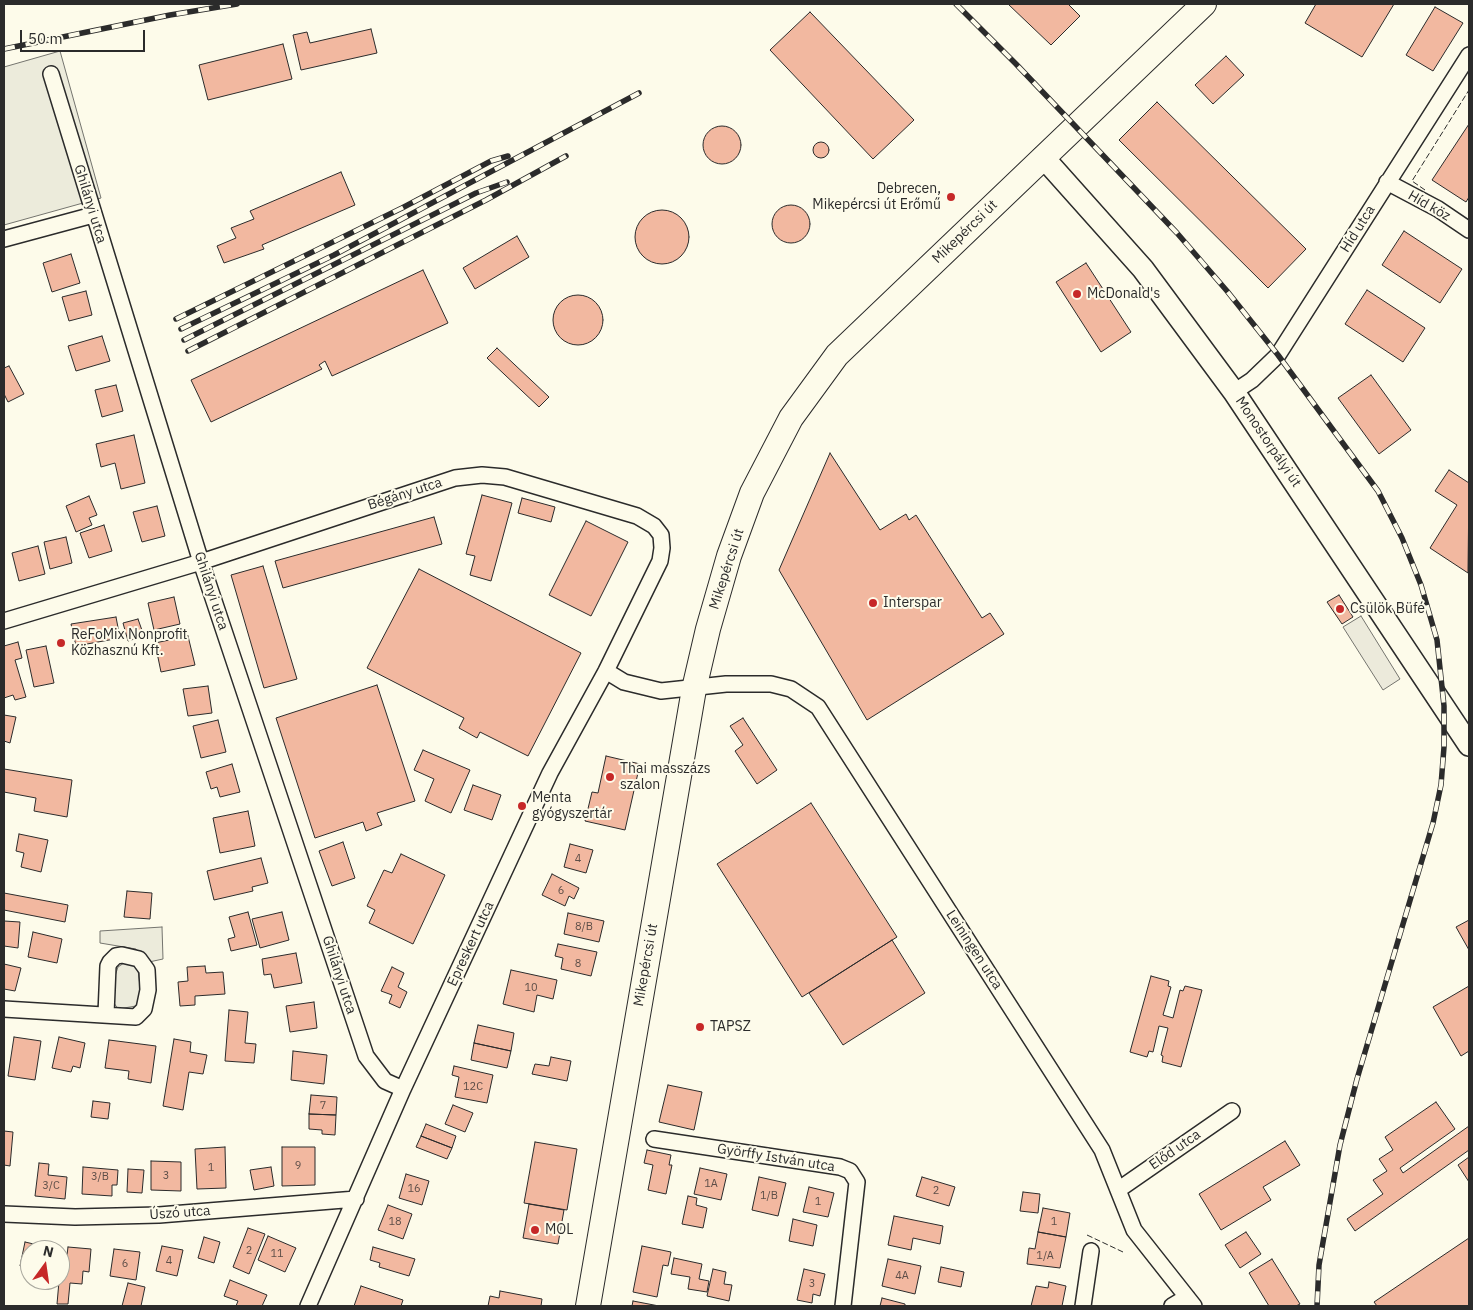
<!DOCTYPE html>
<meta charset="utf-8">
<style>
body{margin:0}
#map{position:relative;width:1473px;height:1310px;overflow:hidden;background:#fdfbea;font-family:"IBM Plex Sans",sans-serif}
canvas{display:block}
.frame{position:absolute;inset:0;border:5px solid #2b2b2b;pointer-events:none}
.north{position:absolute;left:20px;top:1240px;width:50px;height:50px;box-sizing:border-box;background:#fdfbea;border:1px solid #a9a89e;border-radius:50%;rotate:14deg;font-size:14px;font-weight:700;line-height:20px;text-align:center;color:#2b2b2b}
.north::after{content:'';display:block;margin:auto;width:18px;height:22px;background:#c62828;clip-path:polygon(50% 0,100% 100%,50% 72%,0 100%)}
.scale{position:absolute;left:20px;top:30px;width:125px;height:22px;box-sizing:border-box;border:2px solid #2b2b2b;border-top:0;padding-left:6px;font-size:15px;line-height:18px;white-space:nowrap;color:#2b2b2b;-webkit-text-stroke:4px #fdfbea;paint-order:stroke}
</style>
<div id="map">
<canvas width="1473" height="1310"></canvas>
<div class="frame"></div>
<div class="north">N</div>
<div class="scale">50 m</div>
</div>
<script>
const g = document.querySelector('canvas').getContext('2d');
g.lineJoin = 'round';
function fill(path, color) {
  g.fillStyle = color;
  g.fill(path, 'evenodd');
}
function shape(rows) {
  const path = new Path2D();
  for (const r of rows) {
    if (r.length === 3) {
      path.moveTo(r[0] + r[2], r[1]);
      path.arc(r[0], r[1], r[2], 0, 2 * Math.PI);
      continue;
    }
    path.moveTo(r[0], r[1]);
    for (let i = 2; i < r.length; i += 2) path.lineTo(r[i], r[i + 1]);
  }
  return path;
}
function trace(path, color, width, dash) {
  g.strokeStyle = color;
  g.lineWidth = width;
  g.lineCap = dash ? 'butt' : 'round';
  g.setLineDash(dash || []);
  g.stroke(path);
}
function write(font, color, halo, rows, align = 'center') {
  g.font = font + ' "IBM Plex Sans",sans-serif';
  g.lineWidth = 4;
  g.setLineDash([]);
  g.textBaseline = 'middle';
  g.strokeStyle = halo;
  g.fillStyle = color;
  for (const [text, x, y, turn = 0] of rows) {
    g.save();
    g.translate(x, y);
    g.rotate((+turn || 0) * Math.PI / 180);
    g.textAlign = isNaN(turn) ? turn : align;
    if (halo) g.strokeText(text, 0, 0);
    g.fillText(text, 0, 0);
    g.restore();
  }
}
const green = shape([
 [60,51,101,198,4,225,4,67,60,51],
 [162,927,163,959,149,962,136,949,100,943,100,931,162,927],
 [124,963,132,964,138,970,141,994,136,1006,118,1009,114,1003,114,979,118,967,124,963]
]);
fill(green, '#ecebdb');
trace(green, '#74746e', 1);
const parking = shape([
 [1361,616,1400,679,1383,690,1343,627,1361,616]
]);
fill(parking, '#eceadb');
trace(parking, '#74746e', 1);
const building = shape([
 [1008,4,1068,4,1080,16,1051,45,1008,4],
 [1316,4,1394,4,1362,57,1305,23,1316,4],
 [1435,7,1463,23,1433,71,1406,55,1435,7],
 [810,12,914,120,873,159,770,50,810,12],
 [371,29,377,53,301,70,293,35,307,32,310,43,371,29],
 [283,44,292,79,208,100,199,65,283,44],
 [1226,56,1244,75,1213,104,1195,85,1226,56],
 [1157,102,1306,249,1268,288,1119,140,1157,102],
 [1469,124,1469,197,1466,202,1432,180,1469,124],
 [722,145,19],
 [821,150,8],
 [341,172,355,205,262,245,264,249,224,263,217,246,236,238,231,228,254,219,250,211,341,172],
 [791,224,19],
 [662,237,27],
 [1404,231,1462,269,1440,303,1382,265,1404,231],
 [517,236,529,257,475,289,463,268,517,236],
 [71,254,80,283,52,292,43,263,71,254],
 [1086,263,1131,332,1101,352,1056,282,1086,263],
 [423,270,448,323,332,376,325,361,319,365,322,369,211,422,191,380,423,270],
 [1367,290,1425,328,1403,362,1345,324,1367,290],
 [86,291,92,315,69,321,62,297,86,291],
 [578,320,25],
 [102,336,110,361,76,371,68,346,102,336],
 [497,348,549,397,539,407,487,358,497,348],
 [9,366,24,394,8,402,4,394,4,368,9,366],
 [1371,375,1411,430,1379,454,1338,398,1371,375],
 [116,385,123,411,102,417,95,390,116,385],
 [134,435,145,483,121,489,115,463,101,467,96,444,134,435],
 [830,453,880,530,906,514,909,520,916,515,982,618,990,613,1004,634,867,720,779,570,830,453],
 [1449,470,1469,483,1468,573,1430,548,1457,505,1435,491,1449,470],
 [482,495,512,503,491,581,470,575,475,556,466,554,482,495],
 [89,496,97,515,89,518,92,525,76,532,66,506,89,496],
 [522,498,555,507,551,522,518,513,522,498],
 [157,506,165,536,142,542,133,512,157,506],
 [434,517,442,544,283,588,275,561,434,517],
 [586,521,628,542,591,616,549,595,586,521],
 [104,525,112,551,89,558,80,533,104,525],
 [66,537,72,563,50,569,44,542,66,537],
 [38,546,45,574,19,581,12,553,38,546],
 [263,566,297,679,264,688,231,575,263,566],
 [419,569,581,653,528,756,480,732,477,738,459,728,464,718,367,668,419,569],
 [1339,595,1353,617,1342,624,1327,602,1339,595],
 [174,597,180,624,154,630,148,603,174,597],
 [116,617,120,638,76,646,71,624,116,617],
 [138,619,144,636,128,641,123,623,138,619],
 [188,636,195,665,161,672,155,643,188,636],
 [18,642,22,658,15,660,26,697,15,700,13,695,4,698,4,646,18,642],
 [46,646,54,683,34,687,26,650,46,646],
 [377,685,415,801,377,813,382,825,366,831,363,822,315,838,276,718,377,685],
 [208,686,212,713,188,716,183,689,208,686],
 [4,715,16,717,10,743,4,741,4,715],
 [743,718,777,770,757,784,735,751,743,745,730,726,743,718],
 [218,720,226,752,201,758,193,726,218,720],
 [423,750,470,770,451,813,425,801,434,779,414,770,423,750],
 [606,756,640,764,625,830,585,821,592,792,598,793,606,756],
 [232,764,240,792,220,797,217,787,211,789,206,772,232,764],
 [4,769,72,780,67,817,34,811,36,798,4,792,4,769],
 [473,785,501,795,492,820,464,810,473,785],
 [811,803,897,937,802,997,717,864,811,803],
 [248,811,255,846,220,853,213,818,248,811],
 [19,834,48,840,41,872,21,867,24,853,16,851,19,834],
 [343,842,355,878,332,886,319,851,343,842],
 [570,844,593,850,586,873,564,867,570,844],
 [401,854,445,875,413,944,369,923,375,910,367,906,384,870,392,873,401,854],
 [261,858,268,883,252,887,253,891,214,900,207,871,261,858],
 [552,874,579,888,574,899,569,896,565,906,542,895,552,874],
 [127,891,152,893,150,919,124,917,127,891],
 [4,893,68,905,65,922,4,910,4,893],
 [248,912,257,945,231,951,228,939,235,937,229,917,248,912],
 [282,912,289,940,260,948,252,919,282,912],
 [568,913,604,921,599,942,564,934,568,913],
 [1469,920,1469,950,1456,927,1469,920],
 [4,921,20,922,18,948,4,946,4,921],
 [33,932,62,939,57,963,28,957,33,932],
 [892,940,925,993,843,1045,809,993,892,940],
 [558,944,597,952,591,976,561,969,563,958,555,956,558,944],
 [296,953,302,983,274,988,271,974,264,975,262,959,296,953],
 [4,964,21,968,15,991,4,989,4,964],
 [205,966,206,973,223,972,225,994,195,996,195,1005,180,1006,178,982,188,981,187,967,205,966],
 [392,967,404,973,398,987,407,992,400,1008,389,1003,392,995,381,991,392,967],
 [511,970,557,980,553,999,537,995,534,1012,503,1004,511,970],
 [1151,976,1169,981,1168,986,1171,987,1163,1015,1173,1018,1180,990,1183,991,1185,986,1202,990,1181,1067,1162,1062,1163,1056,1161,1055,1168,1028,1159,1026,1153,1052,1149,1051,1147,1057,1130,1052,1151,976],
 [1469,986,1469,1051,1461,1056,1433,1007,1469,986],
 [314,1002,317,1028,290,1032,286,1006,314,1002],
 [229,1010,248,1012,245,1043,256,1044,254,1063,225,1061,229,1010],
 [478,1025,514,1033,511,1051,474,1043,478,1025],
 [14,1037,41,1041,35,1080,8,1076,14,1037],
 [59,1037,85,1043,80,1068,73,1066,71,1072,52,1068,59,1037],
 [174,1039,191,1042,190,1052,207,1055,203,1074,189,1072,183,1110,163,1106,174,1039],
 [109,1040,156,1046,151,1083,128,1079,129,1071,105,1068,109,1040],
 [474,1043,511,1051,507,1068,471,1060,474,1043],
 [293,1051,327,1055,324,1084,291,1080,293,1051],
 [551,1057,571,1061,567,1081,532,1074,535,1064,549,1066,551,1057],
 [454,1066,493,1075,487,1103,455,1097,459,1077,452,1075,454,1066],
 [668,1085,702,1092,694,1130,659,1122,668,1085],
 [311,1095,337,1097,336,1115,309,1114,311,1095],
 [93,1101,110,1103,108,1119,91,1117,93,1101],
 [1436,1102,1455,1129,1400,1168,1403,1173,1469,1126,1469,1150,1355,1231,1347,1219,1383,1194,1373,1180,1387,1171,1379,1159,1393,1150,1385,1137,1436,1102],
 [453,1105,473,1113,465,1132,445,1124,453,1105],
 [309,1114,336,1115,335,1135,322,1134,322,1130,309,1129,309,1114],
 [426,1124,456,1136,452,1148,421,1136,426,1124],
 [4,1131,13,1132,10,1166,4,1165,4,1131],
 [421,1136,452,1148,447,1159,416,1147,421,1136],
 [1285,1141,1300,1165,1263,1187,1271,1200,1221,1230,1199,1194,1285,1141],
 [535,1142,577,1149,567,1210,524,1203,535,1142],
 [225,1147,226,1188,197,1189,195,1149,225,1147],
 [282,1147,315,1147,315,1185,282,1186,282,1147],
 [647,1150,671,1155,669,1165,672,1165,666,1194,648,1190,653,1165,644,1163,647,1150],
 [1469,1157,1469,1182,1458,1165,1469,1157],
 [151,1161,181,1162,181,1191,151,1190,151,1161],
 [39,1163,49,1164,48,1175,67,1177,65,1199,35,1196,39,1163],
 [83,1167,118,1170,117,1185,112,1185,112,1196,82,1194,83,1167],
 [271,1167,274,1186,254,1190,250,1170,271,1167],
 [700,1168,727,1174,721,1200,694,1194,700,1168],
 [128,1169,144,1170,142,1193,127,1192,128,1169],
 [406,1174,429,1181,422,1205,399,1198,406,1174],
 [759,1177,786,1183,778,1216,752,1210,759,1177],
 [922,1177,955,1187,949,1206,916,1196,922,1177],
 [809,1187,834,1193,828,1217,803,1212,809,1187],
 [1023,1192,1040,1194,1038,1213,1020,1211,1023,1192],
 [688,1196,697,1198,696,1205,707,1208,703,1228,682,1224,688,1196],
 [529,1204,564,1210,558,1244,523,1238,529,1204],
 [388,1205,412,1214,403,1239,378,1230,388,1205],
 [1043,1208,1070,1213,1066,1237,1038,1232,1043,1208],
 [894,1216,943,1226,940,1244,913,1238,911,1250,888,1245,894,1216],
 [793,1219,817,1225,813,1246,789,1241,793,1219],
 [248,1228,265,1234,249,1274,233,1267,248,1228],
 [1038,1232,1066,1237,1060,1268,1027,1264,1029,1248,1035,1249,1038,1232],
 [1246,1232,1261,1254,1240,1268,1225,1245,1246,1232],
 [268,1236,296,1248,285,1272,258,1260,268,1236],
 [204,1237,220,1242,214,1263,198,1258,204,1237],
 [1469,1238,1469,1306,1377,1306,1374,1302,1469,1238],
 [25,1242,51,1248,50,1250,30,1250,30,1268,20,1266,25,1242],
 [162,1246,183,1250,177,1276,156,1271,162,1246],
 [642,1246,671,1252,668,1266,663,1265,657,1297,633,1292,642,1246],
 [68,1247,91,1249,89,1272,83,1271,82,1284,70,1283,68,1304,57,1304,60,1270,65,1271,68,1247],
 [373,1247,415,1259,409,1276,379,1267,380,1263,370,1260,373,1247],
 [114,1249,140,1252,136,1280,110,1276,114,1249],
 [674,1258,702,1264,699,1279,709,1281,707,1292,688,1289,690,1277,671,1274,674,1258],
 [888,1259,921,1266,915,1294,882,1286,888,1259],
 [1272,1259,1300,1304,1296,1306,1269,1306,1249,1273,1272,1259],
 [941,1267,964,1272,961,1287,938,1282,941,1267],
 [713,1269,726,1272,724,1284,732,1285,729,1301,707,1296,713,1269],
 [804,1269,825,1274,820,1296,813,1294,812,1303,797,1300,804,1269],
 [230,1280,267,1295,262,1306,236,1306,238,1301,224,1296,230,1280],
 [1049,1282,1066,1286,1062,1306,1031,1306,1036,1286,1048,1288,1049,1282],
 [128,1283,145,1287,141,1306,122,1306,128,1283],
 [361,1286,403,1300,401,1306,354,1306,361,1286],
 [500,1291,542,1299,541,1306,488,1306,490,1296,499,1298,500,1291],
 [882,1298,905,1304,905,1306,880,1306,882,1298],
 [633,1301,659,1306,632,1306,633,1301]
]);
fill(building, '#f2b8a0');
trace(building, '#2b2b2b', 1);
const street = shape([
 [51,74,201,562,366,1056,385,1081,403,1089],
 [1387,182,1438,209,1469,230],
 [4,239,93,215],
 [1234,392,1252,380,1278,355,1469,55],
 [4,621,201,562,455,478,482,475,505,477,637,516,654,526,661,535,662,548,660,561,606,671,550,773,403,1089,308,1306],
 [606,671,624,682,661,691,726,684,771,684,791,689,818,707,1102,1150,1134,1230,1194,1306],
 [4,1009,136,1017,144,1009,148,990,147,970,139,959,122,955,116,956,110,962,108,966,106,1014],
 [654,1139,840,1167,850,1171,857,1182,843,1306],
 [1118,1190,1232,1111],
 [4,1214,75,1217,159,1215,356,1199],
 [1083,1306,1091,1251],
 [1172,1306,1187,1297]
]);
const secondary = shape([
 [1043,157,1143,269,1234,392,1469,745]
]);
const primary = shape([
 [588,1306,694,689,708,629,729,556,752,493,791,418,837,355,1204,4]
]);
trace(street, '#2b2b2b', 18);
trace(secondary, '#2b2b2b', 24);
trace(primary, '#2b2b2b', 26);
trace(street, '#fdfbea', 15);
trace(secondary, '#fdfbea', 21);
trace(primary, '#fdfbea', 24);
const rail = shape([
 [956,4,1016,64,1177,233,1227,291,1278,355,1378,491,1402,538,1421,585,1437,640,1444,706,1444,747,1441,785,1433,823,1357,1079,1340,1145,1319,1265,1317,1306],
 [4,49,170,15,237,4],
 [176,319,402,208,491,161,508,156],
 [181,329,334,255,639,93],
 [184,340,476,193,507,182],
 [188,351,486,200,566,156]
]);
trace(rail, '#2b2b2b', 5.5);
trace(rail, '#fdfbea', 4, [11]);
trace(shape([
 [1425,190,1412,181,1469,90],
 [1087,1235,1123,1252]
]), '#2b2b2b', 1, [6, 2.5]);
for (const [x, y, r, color] of [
 [951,197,5,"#c62828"],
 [1077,294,5,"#c62828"],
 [873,603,5,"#c62828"],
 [1340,609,5,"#c62828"],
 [61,643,5,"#c62828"],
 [610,777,5,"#c62828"],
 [522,806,5,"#c62828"],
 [700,1027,5,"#c62828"],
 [535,1230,5,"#c62828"]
]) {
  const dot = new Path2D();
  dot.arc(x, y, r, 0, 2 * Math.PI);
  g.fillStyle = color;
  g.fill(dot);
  trace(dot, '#fdfbea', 2);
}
write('11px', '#5d4e48', null, [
 ["4",578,859],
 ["6",561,891],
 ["8/B",584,927],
 ["8",578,964],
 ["10",531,988],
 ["12C",473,1087],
 ["7",323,1106],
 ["9",298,1166],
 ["1",211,1168],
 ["3",166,1176],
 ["3/B",100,1177],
 ["1A",711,1184],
 ["3/C",51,1186],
 ["16",414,1189],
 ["2",936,1191],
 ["1/B",769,1196],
 ["1",818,1202],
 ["18",395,1222],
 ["1",1054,1222],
 ["2",249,1251],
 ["11",277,1254],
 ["1/A",1045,1256],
 ["4",169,1261],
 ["6",125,1264],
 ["4A",902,1276],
 ["3",812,1284]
]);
write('14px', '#2b2b2b', '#fdfbea', [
 ["Debrecen,",941,189,"right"],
 ["Mikepércsi út Erőmű",941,205,"right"],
 ["McDonald's",1087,294],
 ["Interspar",883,603],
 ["Csülök Büfé",1350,609],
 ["ReFoMix Nonprofit",71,635],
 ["Közhasznú Kft.",71,651],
 ["Thai masszázs",620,769],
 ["szalon",620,785],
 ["Menta",532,798],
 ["gyógyszertár",532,814],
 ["TAPSZ",710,1027],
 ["MOL",545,1230]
], 'left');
write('14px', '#2b2b2b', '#fdfbea', [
 ["Ghilányi utca",90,204,73],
 ["Híd köz",1429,206,30],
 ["Híd utca",1358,229,-58],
 ["Mikepércsi út",965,232,-44],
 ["Monostorpályi út",1268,442,56],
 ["Bégány utca",405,494,-18],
 ["Mikepércsi út",727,569,-72],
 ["Ghilányi utca",211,591,72],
 ["Epreskert utca",471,944,-65],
 ["Leiningen utca",974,950,57],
 ["Mikepércsi út",646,965,-80],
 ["Ghilányi utca",339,975,72],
 ["Előd utca",1175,1150,-35],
 ["Györffy István utca",776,1158,9],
 ["Úszó utca",180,1213,-4]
]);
</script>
